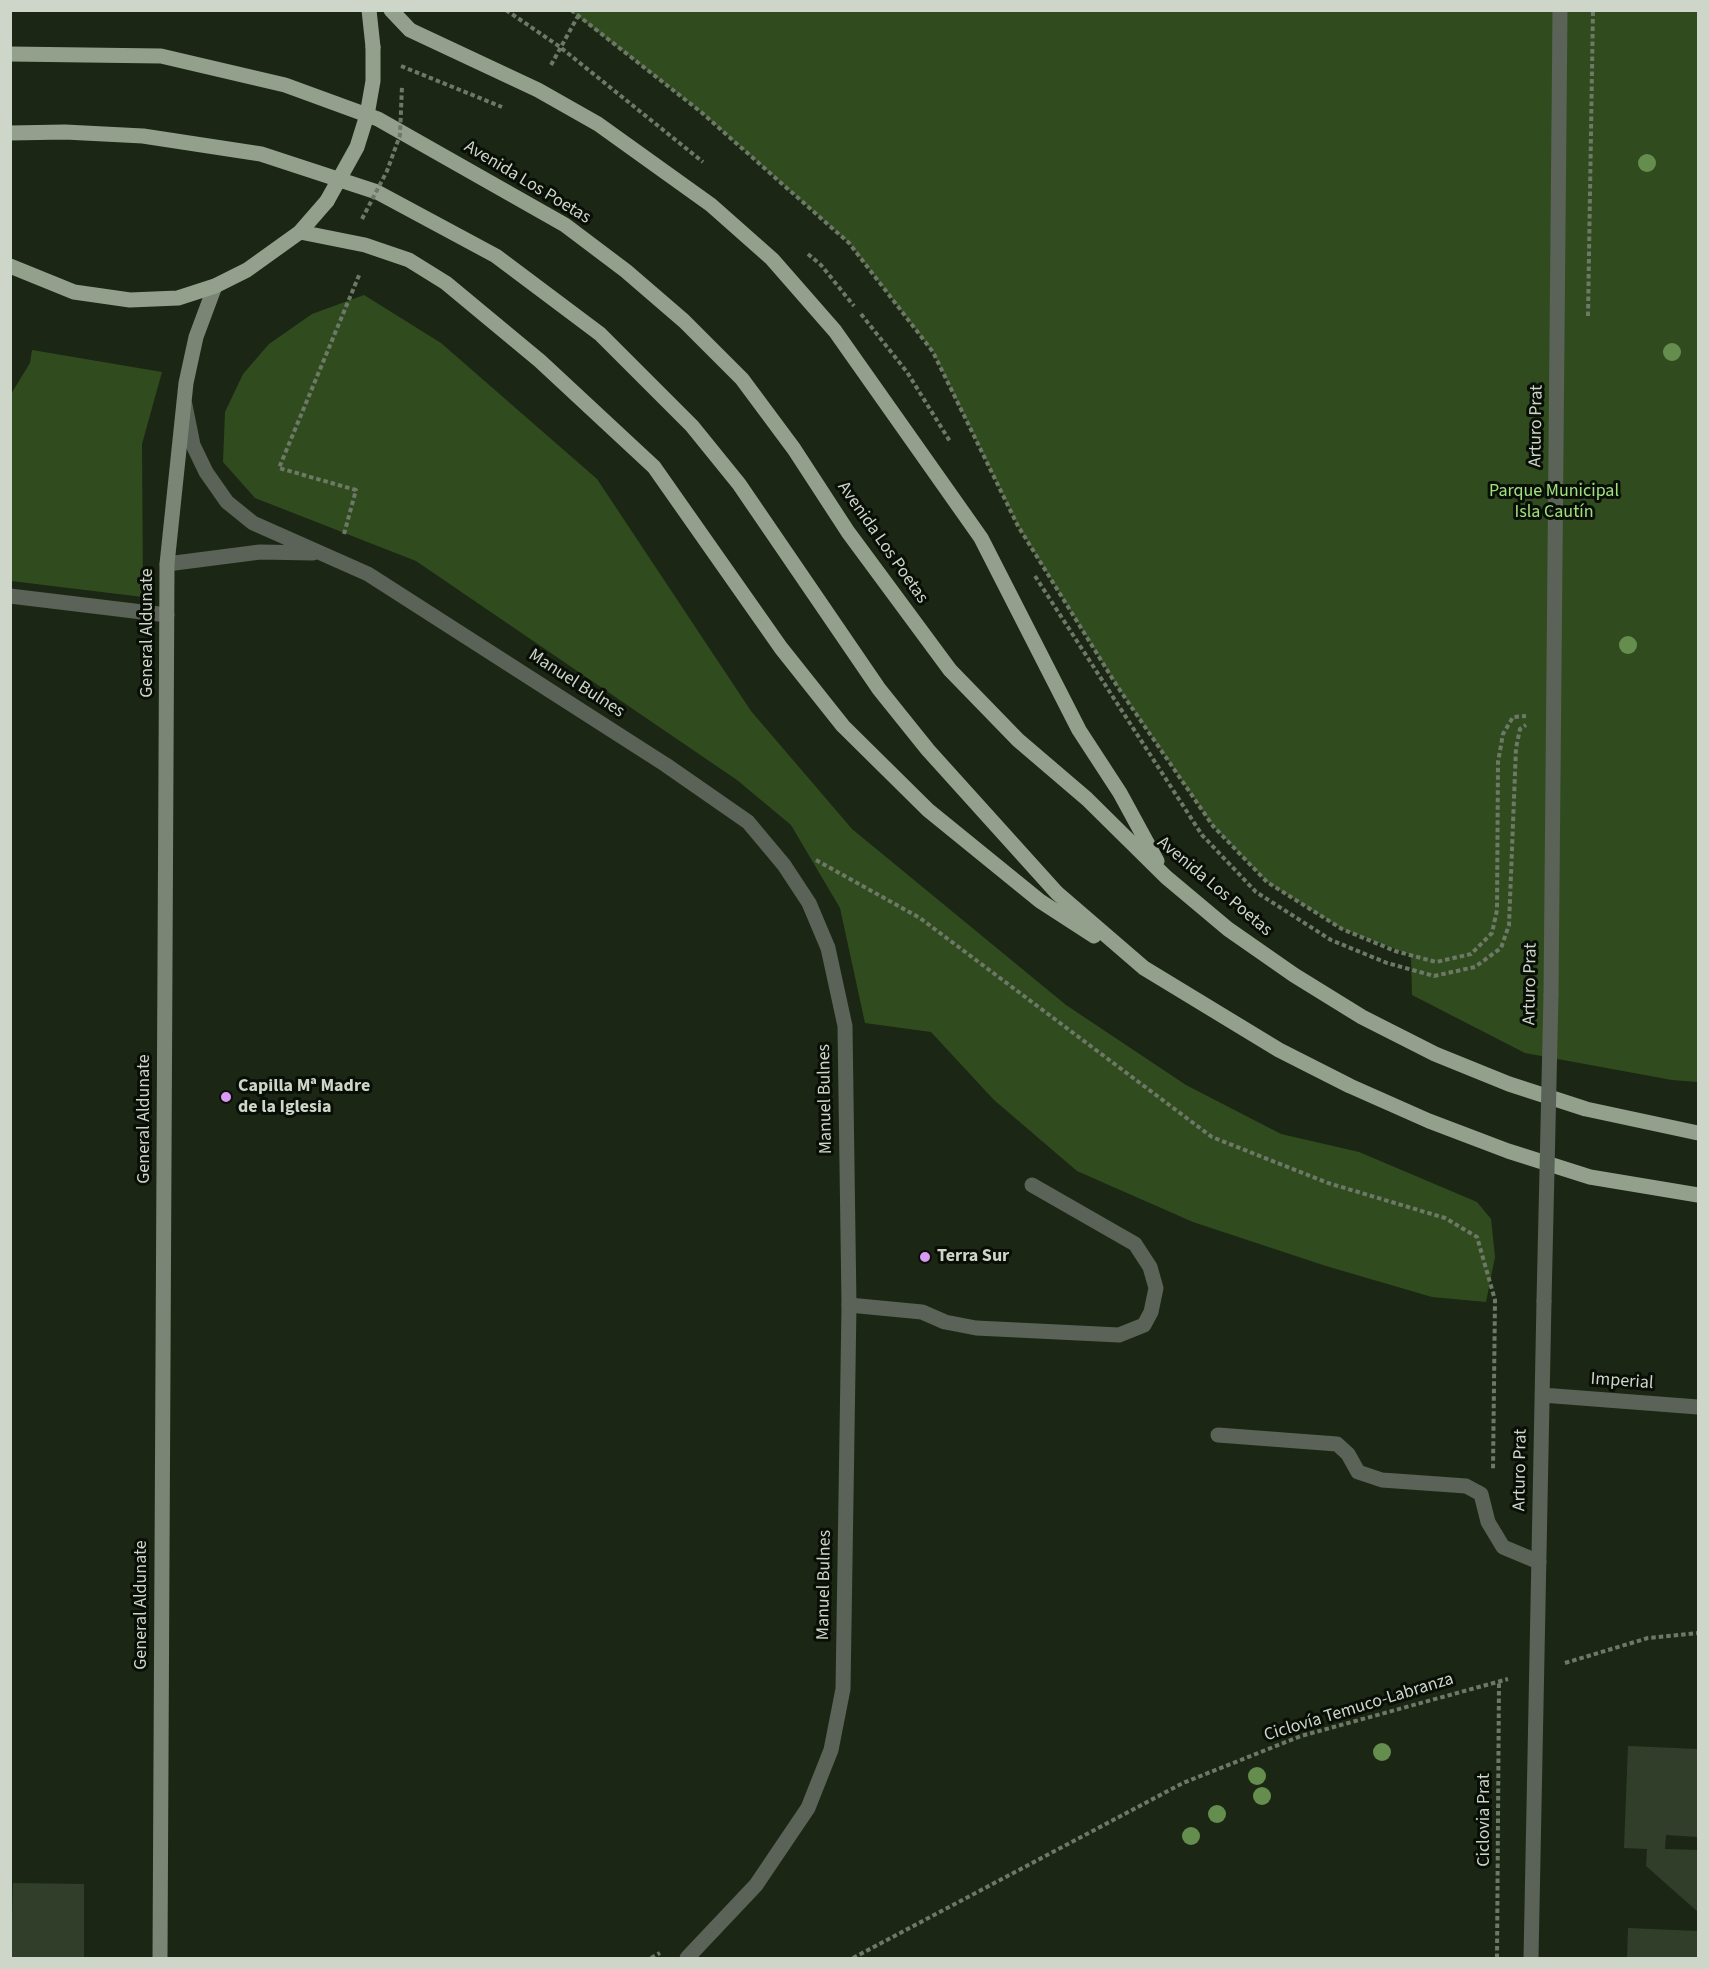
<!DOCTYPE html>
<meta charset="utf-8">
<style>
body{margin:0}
#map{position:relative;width:1709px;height:1969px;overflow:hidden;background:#1b2714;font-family:"Source Sans 3",sans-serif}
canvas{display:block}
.frame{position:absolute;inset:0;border:12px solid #cdd6c9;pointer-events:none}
</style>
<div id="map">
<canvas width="1709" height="1969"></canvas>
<div class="frame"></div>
</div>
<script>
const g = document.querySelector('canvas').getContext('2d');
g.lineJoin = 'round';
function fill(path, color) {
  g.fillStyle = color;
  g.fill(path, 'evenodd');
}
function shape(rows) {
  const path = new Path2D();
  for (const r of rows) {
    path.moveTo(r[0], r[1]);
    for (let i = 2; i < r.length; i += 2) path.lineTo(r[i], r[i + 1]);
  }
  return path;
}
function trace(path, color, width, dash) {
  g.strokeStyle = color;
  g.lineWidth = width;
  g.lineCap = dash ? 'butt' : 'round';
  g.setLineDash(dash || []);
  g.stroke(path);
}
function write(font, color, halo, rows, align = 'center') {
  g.font = font + ' "Source Sans 3",sans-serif';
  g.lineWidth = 6;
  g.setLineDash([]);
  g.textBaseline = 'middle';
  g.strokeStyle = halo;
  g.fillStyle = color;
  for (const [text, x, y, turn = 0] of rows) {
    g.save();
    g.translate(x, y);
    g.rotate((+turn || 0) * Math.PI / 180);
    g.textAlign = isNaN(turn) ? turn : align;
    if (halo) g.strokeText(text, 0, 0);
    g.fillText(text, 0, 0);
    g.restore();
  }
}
fill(shape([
 [571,11,1698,11,1698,1082,1672,1080,1525,1053,1412,995,1411,955,1342,929,1267,882,1213,826,1117,686,1018,526,933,352,849,243,701,112],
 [364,295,441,343,597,479,751,711,852,829,1066,1005,1186,1085,1281,1134,1359,1152,1477,1202,1491,1219,1495,1257,1486,1302,1432,1297,1326,1266,1193,1222,1077,1171,994,1100,931,1032,865,1023,840,908,791,825,737,780,416,561,255,498,223,462,225,412,243,374,269,344,312,314],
 [32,350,162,372,142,444,143,597,11,581,11,394,30,363]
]), '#304c1f');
fill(shape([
 [1628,1746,1698,1749,1698,1837,1666,1835,1665,1849,1698,1850,1698,1912,1646,1866,1647,1849,1624,1848],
 [13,1883,84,1884,84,1958,11,1958],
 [1628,1928,1698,1931,1698,1958,1627,1958]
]), '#313f2a');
trace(shape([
 [506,10,560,47,703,162],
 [571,10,701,112,849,243,933,352,1018,526,1117,686,1213,826,1267,882,1342,929,1395,951,1436,962,1471,954,1492,933,1497,910,1498,762,1503,734,1513,717,1526,716],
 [551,65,578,16],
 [401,66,502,107],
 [808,254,821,265,854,306],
 [861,314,907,372,951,443],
 [1588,316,1593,10],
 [344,534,356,490,279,468,360,273],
 [1035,576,1202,835,1256,892,1331,940,1387,963,1434,976,1475,967,1501,948,1509,925,1516,748,1520,729,1526,725],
 [816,860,920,918,1212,1137,1328,1183,1445,1218,1477,1237,1495,1300,1493,1470],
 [1565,1663,1648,1638,1698,1633],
 [651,1958,660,1953],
 [853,1958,1183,1783,1301,1736,1508,1679],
 [1497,1958,1499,1681]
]), '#6d7867', 4, [4.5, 3]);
trace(shape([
 [849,1305,922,1312,945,1322,976,1328,1119,1335,1144,1325,1151,1312,1156,1288,1150,1267,1135,1244,1032,1185],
 [1218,1435,1337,1444,1348,1454,1358,1472,1382,1480,1466,1486,1481,1494,1488,1522,1503,1547,1539,1562]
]), '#5b6258', 15);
trace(shape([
 [185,405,193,445,206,472,227,502,253,523,368,574,666,765,748,822,784,865,809,903,828,948,845,1026,849,1305,843,1689,831,1750,808,1808,756,1885,687,1958],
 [167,564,260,552,313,553],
 [10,596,167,615],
 [1551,995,1560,10],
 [1542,1395,1698,1407],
 [1531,1958,1544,1301]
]), '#5b6258', 15);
trace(shape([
 [160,1958,167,564,186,383,196,337,215,286]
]), '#7b8575', 15);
trace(shape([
 [369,10,373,47],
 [391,10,410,30,538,90,598,124,711,205,772,259,835,331,981,538,1079,730,1120,793,1157,861],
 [10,54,161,56,285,85,378,119,565,225,626,271,684,321,742,379,794,449,848,532,950,670,1018,740,1087,799,1166,877,1228,929,1294,975,1362,1017,1435,1054,1509,1084,1586,1109,1698,1133],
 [10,133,65,132,143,136,261,154,377,192,496,256,600,334,692,426,739,484,879,689,928,750,1057,893,1144,968,1279,1050,1350,1086,1429,1121,1508,1151,1590,1177,1698,1195],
 [300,232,365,245,409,260,446,283,540,361,654,467,781,648,843,726,928,810,1040,901,1094,936],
 [10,266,74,292,130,300,178,298,215,286,247,270,300,232,327,201]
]), '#93a18c', 15);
trace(shape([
 [362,219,387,171,400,135,402,86]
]), '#6d7867', 4, [4.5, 3]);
trace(shape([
 [1544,1301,1551,995]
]), '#5b6258', 15);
trace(shape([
 [327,201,357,147,367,115,373,81,373,47]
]), '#93a18c', 15);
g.fillStyle = '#658d4e';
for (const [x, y] of [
 [1647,163],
 [1672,352],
 [1628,645],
 [1382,1752],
 [1257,1776],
 [1262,1796],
 [1217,1814],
 [1191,1836]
]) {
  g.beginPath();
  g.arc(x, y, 9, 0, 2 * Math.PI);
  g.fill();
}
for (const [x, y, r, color] of [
 [226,1097,6,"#da9af6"],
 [925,1257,6,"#da9af6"]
]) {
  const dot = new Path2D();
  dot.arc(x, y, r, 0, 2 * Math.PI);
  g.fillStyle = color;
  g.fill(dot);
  trace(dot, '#090e06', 2);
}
write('18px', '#cdd6c9', '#090e06', [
 ["Avenida Los Poetas",527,183,31],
 ["Arturo Prat",1537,426,-89],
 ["Avenida Los Poetas",882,543,55],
 ["General Aldunate",148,633,-90],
 ["Manuel Bulnes",576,684,33],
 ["Avenida Los Poetas",1214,887,40],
 ["Arturo Prat",1531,984,-89],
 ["Manuel Bulnes",826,1099,-91],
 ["General Aldunate",145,1119,-90],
 ["Imperial",1622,1382,4],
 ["Arturo Prat",1521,1470,-89],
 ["Manuel Bulnes",825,1585,-89],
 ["General Aldunate",142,1605,-90],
 ["Ciclovía Temuco-Labranza",1359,1708,-17],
 ["Ciclovia Prat",1485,1820,-90]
]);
write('18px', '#a1e07e', '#090e06', [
 ["Parque Municipal",1554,492],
 ["Isla Cautín",1554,513]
]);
write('bold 18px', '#cdd6c9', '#090e06', [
 ["Capilla Mª Madre",238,1087],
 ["de la Iglesia",238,1108],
 ["Terra Sur",937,1257]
], 'left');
</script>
